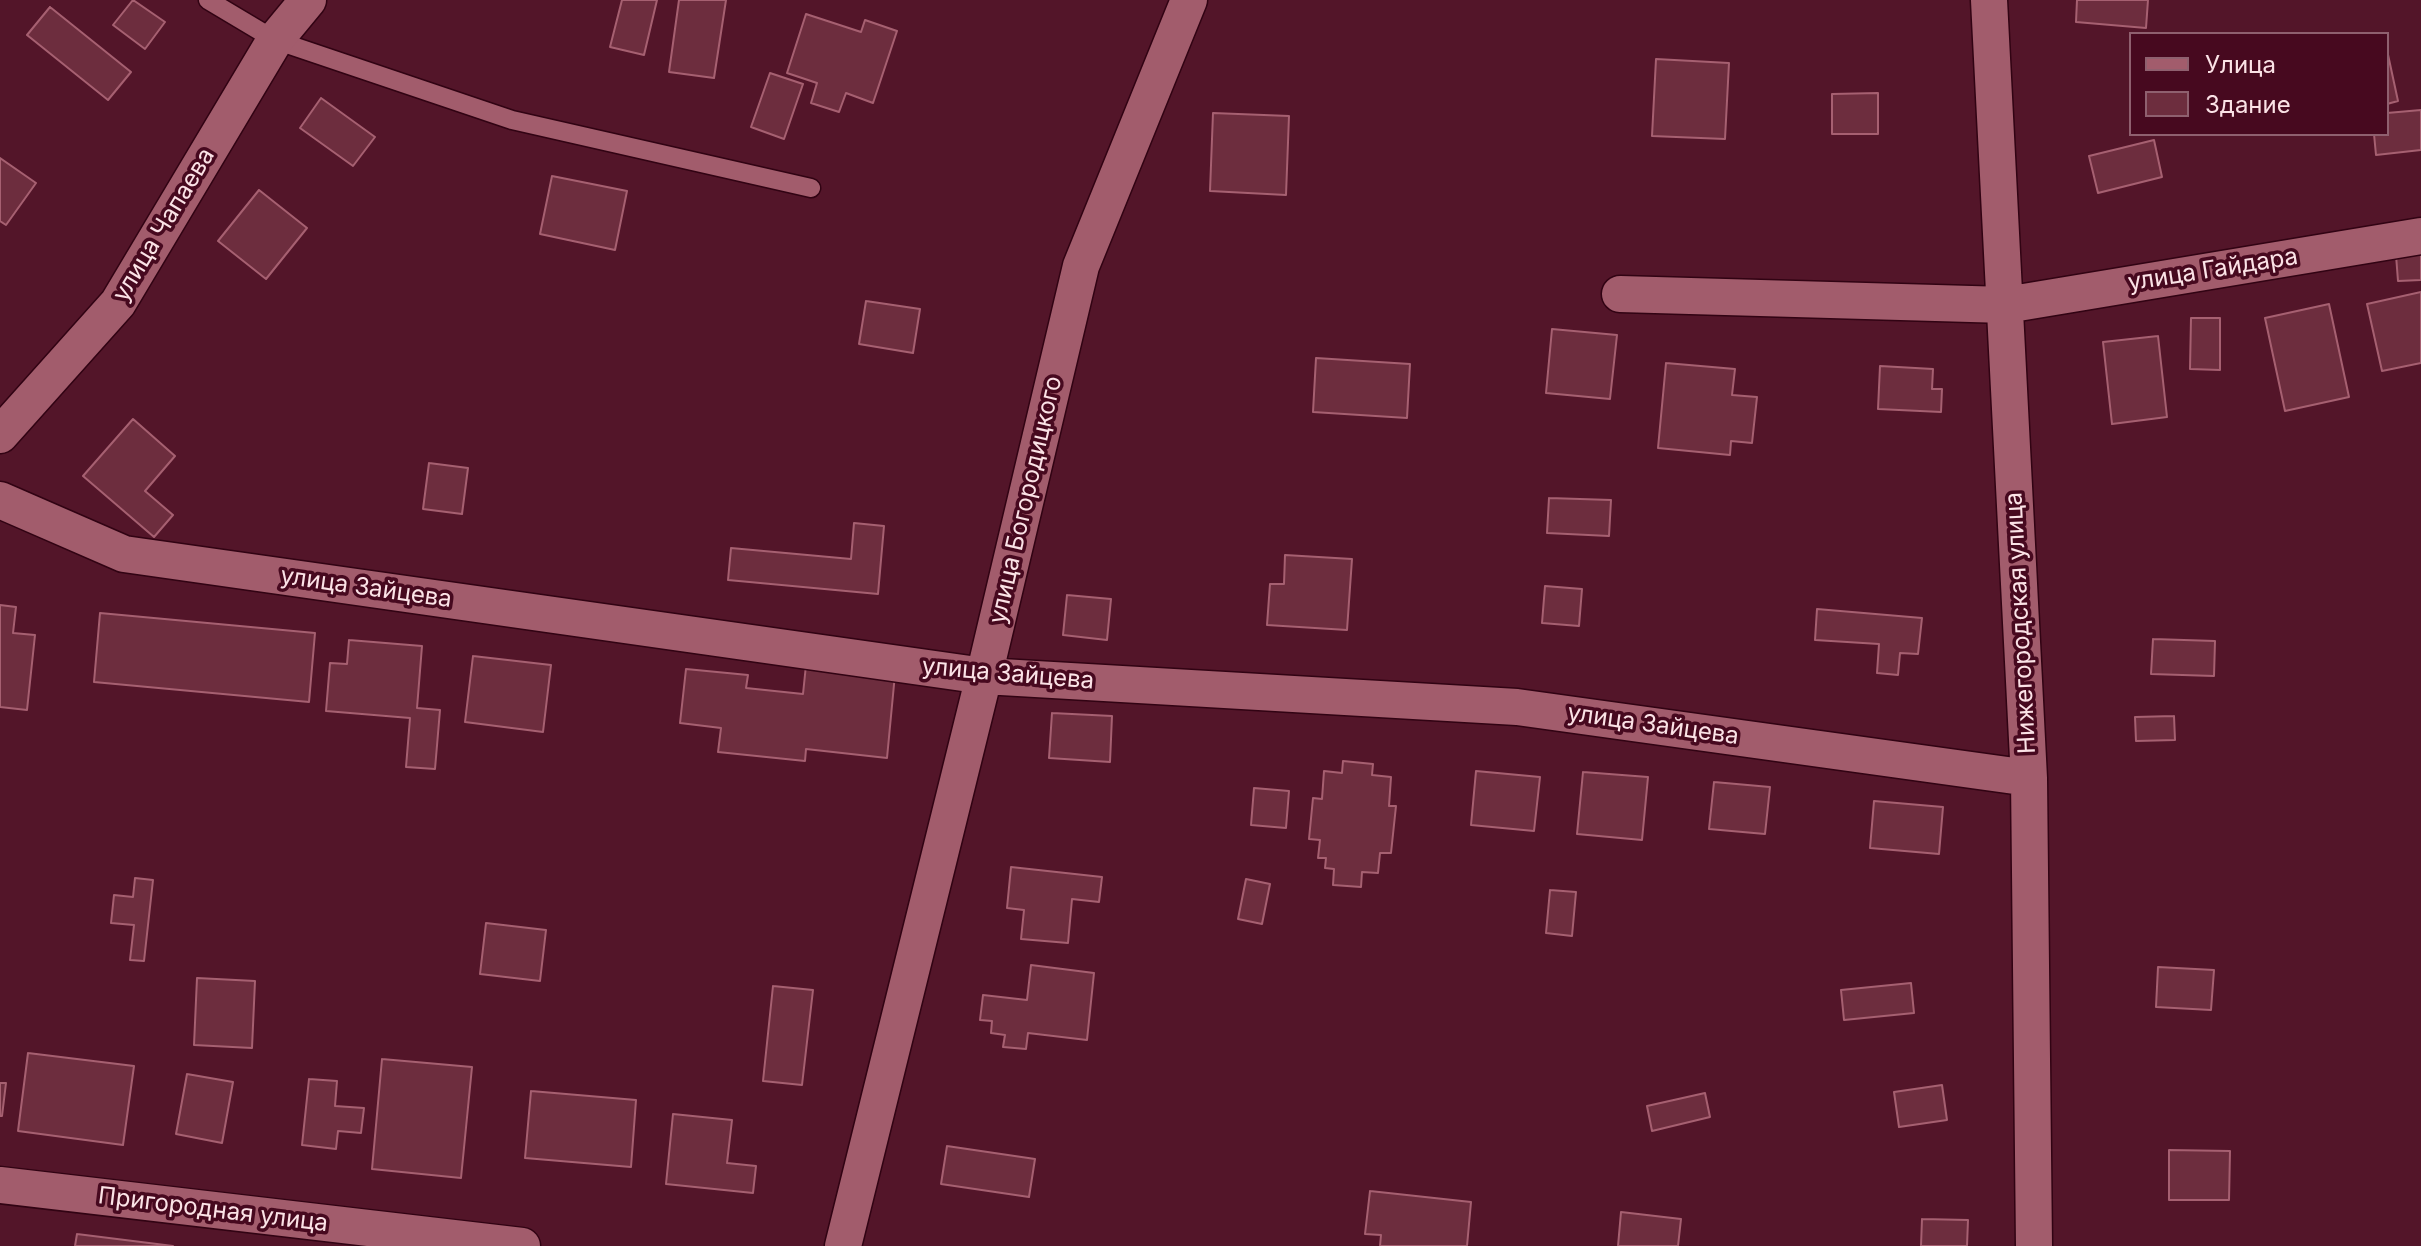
<!DOCTYPE html>
<meta charset="utf-8">
<style>
body{margin:0}
#map{position:relative;width:2421px;height:1246px;overflow:hidden;background:#531529;font-family:Inter,sans-serif}
canvas{display:block}
.legend{position:absolute;left:2129px;top:32px;width:260px;height:104px;box-sizing:border-box;background:#47091f;border:2px solid #8f606f;margin:0;padding:10px 14px;list-style:none;font-size:24px;color:#fbe2e6}
.legend li{display:flex;align-items:center;gap:16px;height:40px}
.legend b{width:40px;border:2px solid #8f606f}
</style>
<div id="map">
<canvas width="2421" height="1246"></canvas>
<ul class="legend">
<li><b style="height:10px;background:#a25c6c"></b>Улица</li>
<li><b style="height:22px;background:#6d2d3e"></b>Здание</li>
</ul>
</div>
<script>
const g = document.querySelector('canvas').getContext('2d');
g.lineJoin = 'round';
function fill(path, color) {
  g.fillStyle = color;
  g.fill(path, 'evenodd');
}
function shape(rows) {
  const path = new Path2D();
  for (const r of rows) {
    path.moveTo(r[0], r[1]);
    for (let i = 2; i < r.length; i += 2) path.lineTo(r[i], r[i + 1]);
  }
  return path;
}
function trace(path, color, width, dash) {
  g.strokeStyle = color;
  g.lineWidth = width;
  g.lineCap = dash ? 'butt' : 'round';
  g.setLineDash(dash || []);
  g.stroke(path);
}
function write(font, color, halo, rows, align = 'center') {
  g.font = font + ' Inter,sans-serif';
  g.lineWidth = 7;
  g.setLineDash([]);
  g.textBaseline = 'middle';
  g.strokeStyle = halo;
  g.fillStyle = color;
  for (const [text, x, y, turn = 0] of rows) {
    g.save();
    g.translate(x, y);
    g.rotate((+turn || 0) * Math.PI / 180);
    g.textAlign = isNaN(turn) ? turn : align;
    if (halo) g.strokeText(text, 0, 0);
    g.fillText(text, 0, 0);
    g.restore();
  }
}
const building = shape([
 [133,0,165,22,145,49,113,25,133,0],
 [622,0,657,0,644,55,610,47,622,0],
 [679,0,726,0,714,78,669,72,679,0],
 [2077,0,2148,0,2146,28,2076,22,2077,0],
 [50,7,131,72,108,100,27,35,50,7],
 [806,14,861,32,865,20,897,31,873,103,846,93,839,112,811,103,817,83,787,73,806,14],
 [2387,50,2398,101,2387,104,2387,50],
 [1656,59,1729,63,1725,139,1652,136,1656,59],
 [770,73,803,84,784,139,751,127,770,73],
 [1878,93,1878,134,1832,134,1832,94,1878,93],
 [321,98,375,137,353,166,300,128,321,98],
 [2421,110,2421,150,2376,155,2374,134,2387,134,2387,113,2421,110],
 [1213,113,1289,116,1286,195,1210,191,1213,113],
 [2154,140,2162,177,2098,193,2089,156,2154,140],
 [0,158,36,183,6,225,0,221,0,158],
 [552,176,627,191,615,250,540,234,552,176],
 [259,190,307,228,266,279,218,241,259,190],
 [2421,241,2421,280,2398,281,2395,242,2421,241],
 [2421,292,2421,363,2382,371,2367,304,2421,292],
 [866,301,920,309,913,353,859,344,866,301],
 [2329,304,2349,397,2285,411,2265,318,2329,304],
 [2191,318,2220,318,2220,370,2190,369,2191,318],
 [1552,329,1617,335,1610,399,1546,393,1552,329],
 [2158,336,2167,417,2112,424,2103,342,2158,336],
 [1316,358,1410,364,1407,418,1313,412,1316,358],
 [1666,363,1735,369,1732,395,1757,397,1752,443,1731,441,1730,455,1658,448,1666,363],
 [1880,366,1933,369,1932,389,1942,389,1941,412,1878,409,1880,366],
 [133,419,175,456,145,491,173,515,154,537,83,476,133,419],
 [429,463,468,468,462,514,423,509,429,463],
 [1549,498,1611,500,1609,536,1547,533,1549,498],
 [854,523,884,526,878,594,728,580,731,548,851,559,854,523],
 [1285,555,1352,559,1347,630,1267,625,1270,584,1284,584,1285,555],
 [1545,586,1582,589,1579,626,1542,623,1545,586],
 [1067,595,1111,599,1107,640,1063,635,1067,595],
 [0,605,16,607,13,633,35,635,27,710,0,707,0,605],
 [1817,609,1922,618,1918,654,1900,653,1898,675,1877,673,1879,644,1815,640,1817,609],
 [100,613,315,633,309,702,94,682,100,613],
 [2153,639,2215,641,2214,676,2151,674,2153,639],
 [349,640,422,646,417,708,440,710,435,769,406,767,410,718,326,711,330,663,347,664,349,640],
 [473,656,551,665,543,732,465,722,473,656],
 [806,665,895,674,887,758,806,749,805,761,718,752,721,728,680,723,686,669,748,675,746,688,803,694,806,665],
 [1052,713,1112,716,1110,762,1049,758,1052,713],
 [2174,716,2175,740,2136,741,2135,717,2174,716],
 [1343,761,1373,764,1372,775,1391,777,1389,806,1396,806,1391,853,1380,853,1378,873,1362,872,1361,887,1333,885,1334,869,1325,868,1326,858,1318,858,1320,840,1309,839,1313,798,1322,799,1324,771,1342,773,1343,761],
 [1476,771,1540,777,1534,831,1471,825,1476,771],
 [1583,772,1648,777,1642,840,1577,834,1583,772],
 [1714,782,1770,787,1765,834,1709,829,1714,782],
 [1254,788,1289,791,1286,828,1251,825,1254,788],
 [1874,801,1943,807,1939,854,1870,848,1874,801],
 [1011,867,1102,877,1099,902,1072,899,1068,943,1021,939,1024,910,1007,908,1011,867],
 [135,878,153,880,144,961,130,960,134,925,111,923,114,895,133,897,135,878],
 [1246,879,1270,884,1262,924,1238,919,1246,879],
 [1550,890,1576,892,1572,936,1546,933,1550,890],
 [486,923,546,930,540,981,480,974,486,923],
 [1031,965,1094,973,1087,1040,1028,1033,1026,1049,1003,1047,1005,1035,991,1033,992,1021,980,1020,983,995,1027,1000,1031,965],
 [2158,967,2214,970,2211,1010,2156,1007,2158,967],
 [197,978,255,981,252,1048,194,1045,197,978],
 [1911,983,1914,1013,1844,1020,1841,990,1911,983],
 [773,986,813,990,802,1085,763,1081,773,986],
 [28,1053,134,1066,123,1145,18,1131,28,1053],
 [382,1059,472,1067,461,1178,372,1169,382,1059],
 [187,1074,233,1082,222,1143,176,1134,187,1074],
 [309,1079,337,1081,335,1106,364,1108,361,1133,338,1131,336,1149,302,1145,309,1079],
 [0,1083,6,1083,2,1116,0,1116,0,1083],
 [1942,1085,1947,1120,1899,1127,1894,1092,1942,1085],
 [531,1091,636,1100,631,1167,525,1158,531,1091],
 [1705,1093,1710,1117,1652,1131,1647,1106,1705,1093],
 [673,1114,732,1120,727,1163,756,1166,753,1193,666,1184,673,1114],
 [947,1146,1035,1159,1029,1197,941,1184,947,1146],
 [2169,1150,2230,1151,2229,1200,2169,1200,2169,1150],
 [1370,1191,1471,1202,1467,1246,1380,1246,1381,1235,1365,1234,1370,1191],
 [1621,1212,1681,1219,1678,1246,1618,1246,1621,1212],
 [1922,1219,1968,1220,1967,1246,1921,1246,1922,1219],
 [77,1234,173,1246,75,1246,77,1234]
]);
fill(building, '#6d2d3e');
trace(building, '#a66071', 2);
const service = shape([
 [208,0,275,40,512,120,811,188]
]);
const minor = shape([
 [1989,0,2029,778,2034,1246],
 [1620,294,2006,305,2421,236],
 [0,435,118,303,275,40,308,0],
 [0,500,124,554,984,676,1517,707,2029,778],
 [0,1185,522,1246],
 [843,1246,984,676,1081,266,1189,0]
]);
trace(service, '#310313', 21);
trace(minor, '#310313', 39);
trace(service, '#a25c6c', 18);
trace(minor, '#a25c6c', 36);
write('24px', '#fbe2e6', '#47091f', [
 ["улица Чапаева",164,225,-59],
 ["улица Гайдара",2213,270,-9],
 ["улица Богородицкого",1026,500,-77],
 ["улица Зайцева",366,588,8],
 ["Нижегородская улица",2021,623,-93],
 ["улица Зайцева",1008,674,5],
 ["улица Зайцева",1653,725,8],
 ["Пригородная улица",213,1210,7]
]);
</script>
